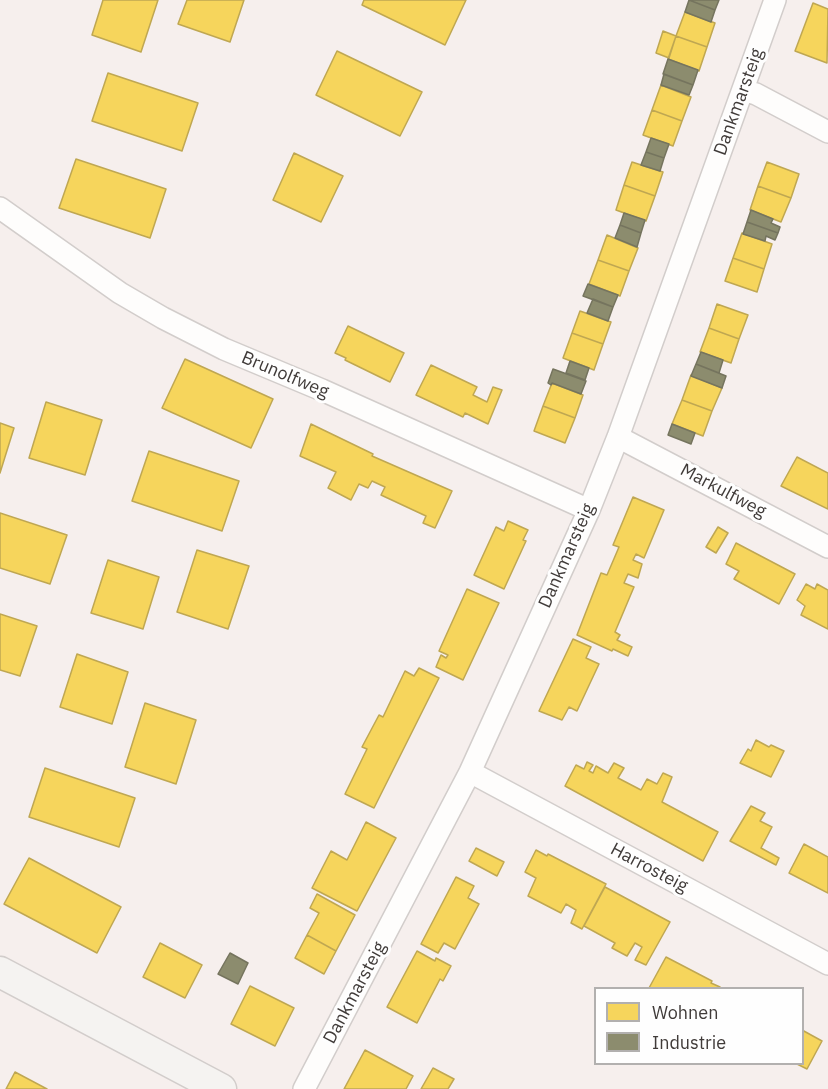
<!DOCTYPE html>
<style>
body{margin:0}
#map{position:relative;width:828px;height:1089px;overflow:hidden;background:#f6efed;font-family:"IBM Plex Sans",sans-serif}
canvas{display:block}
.legend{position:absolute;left:594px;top:987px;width:210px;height:78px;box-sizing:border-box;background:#fefefe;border:2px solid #b2b0af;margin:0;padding:8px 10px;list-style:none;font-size:18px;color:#403b39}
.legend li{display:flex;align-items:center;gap:12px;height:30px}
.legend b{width:30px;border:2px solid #b2b0af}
</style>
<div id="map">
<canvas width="828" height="1089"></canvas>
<ul class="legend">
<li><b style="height:16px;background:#f6d55c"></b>Wohnen</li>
<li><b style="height:16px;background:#8c8c6e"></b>Industrie</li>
</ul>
</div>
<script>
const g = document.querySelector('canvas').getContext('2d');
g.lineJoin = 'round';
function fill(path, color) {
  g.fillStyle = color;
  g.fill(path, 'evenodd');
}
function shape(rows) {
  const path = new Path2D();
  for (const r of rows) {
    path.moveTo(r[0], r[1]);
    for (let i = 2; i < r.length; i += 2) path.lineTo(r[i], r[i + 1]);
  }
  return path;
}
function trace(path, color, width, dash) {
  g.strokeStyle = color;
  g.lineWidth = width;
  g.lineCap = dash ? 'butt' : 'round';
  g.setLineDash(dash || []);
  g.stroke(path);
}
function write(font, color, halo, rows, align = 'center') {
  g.font = font + ' "IBM Plex Sans",sans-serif';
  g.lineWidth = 6;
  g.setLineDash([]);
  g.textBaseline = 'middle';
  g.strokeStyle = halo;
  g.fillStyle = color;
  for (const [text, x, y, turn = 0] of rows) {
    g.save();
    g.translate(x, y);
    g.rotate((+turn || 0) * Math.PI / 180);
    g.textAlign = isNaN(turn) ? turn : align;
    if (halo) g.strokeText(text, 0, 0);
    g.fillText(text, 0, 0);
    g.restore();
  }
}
const homes = shape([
 [103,0,158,0,141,52,92,35,103,0],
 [187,0,244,0,230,42,178,24,187,0],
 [364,0,466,0,445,45,362,5,364,0],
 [813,3,828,9,827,63,795,51,813,3],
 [685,12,715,23,707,47,676,36,685,12],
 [663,31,676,36,669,58,656,53,663,31],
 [676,36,707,47,699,71,668,59,676,36],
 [337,51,422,92,400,136,316,95,337,51],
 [108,73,198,103,182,151,92,121,108,73],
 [661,85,691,97,682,121,652,110,661,85],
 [652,110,682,121,673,146,643,135,652,110],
 [294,153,343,176,321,222,273,200,294,153],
 [76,159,166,189,150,238,59,208,76,159],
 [632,162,663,172,655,196,624,185,632,162],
 [767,162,799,174,791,198,758,186,767,162],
 [624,185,655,196,646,221,616,210,624,185],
 [758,186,791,198,781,222,750,210,758,186],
 [742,233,772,244,764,269,733,258,742,233],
 [607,235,638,248,629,271,598,260,607,235],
 [733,258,764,269,757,292,725,281,733,258],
 [598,260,629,271,620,296,589,284,598,260],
 [717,304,748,315,739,339,709,328,717,304],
 [580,311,611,322,603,344,572,333,580,311],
 [348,326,404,353,390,382,345,360,346,358,335,353,348,326],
 [709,328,739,339,731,363,700,352,709,328],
 [572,333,603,344,594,370,563,358,572,333],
 [185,359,273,399,251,448,162,408,185,359],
 [431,365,477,387,473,395,487,402,493,387,502,390,488,424,465,413,463,417,416,395,431,365],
 [691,375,722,388,712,411,682,400,691,375],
 [552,383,583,395,575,418,543,406,552,383],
 [682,400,712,411,703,436,672,424,682,400],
 [46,402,102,420,85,475,29,458,46,402],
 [543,406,575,418,565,443,534,431,543,406],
 [0,423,14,428,0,473,0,423],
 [311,424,373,454,372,456,452,491,435,528,423,523,426,516,381,495,385,487,372,481,368,488,359,484,351,500,328,488,336,472,300,456,311,424],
 [149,451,239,481,222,531,132,501,149,451],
 [797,457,828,473,828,509,781,486,797,457],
 [633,497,664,510,644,558,636,554,633,560,642,564,638,578,628,574,624,583,634,587,615,632,620,635,617,640,632,647,628,656,613,649,612,651,577,635,601,573,607,575,619,547,613,545,633,497],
 [0,513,67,535,50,584,0,568,0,513],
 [508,521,528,530,523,540,526,541,504,589,474,575,496,527,504,531,508,521],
 [718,527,728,533,716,553,706,547,718,527],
 [736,543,795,574,779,604,734,579,739,571,726,564,736,543],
 [197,550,249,566,228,629,177,612,197,550],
 [108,560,159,577,143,629,91,613,108,560],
 [806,584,815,589,817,584,828,590,828,629,801,615,805,606,797,600,806,584],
 [467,589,499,603,463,680,436,667,441,655,446,658,448,655,439,651,467,589],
 [0,614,37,626,20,676,0,670,0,614],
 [573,639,591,647,586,658,599,664,577,711,569,707,562,720,539,711,573,639],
 [77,654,128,672,112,724,60,707,77,654],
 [419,668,439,678,374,808,345,794,367,749,362,747,379,715,383,717,405,671,414,676,419,668],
 [145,703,196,720,176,784,125,767,145,703],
 [756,740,769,747,771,745,784,751,771,777,740,763,748,749,751,751,756,740],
 [587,762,593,765,589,771,593,773,596,766,608,773,614,763,624,768,618,778,641,790,647,779,657,784,663,773,672,777,662,802,718,832,703,861,565,786,576,765,584,769,587,762],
 [45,768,135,798,119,847,29,817,45,768],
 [751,806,765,813,760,821,772,827,761,848,779,858,776,865,730,841,751,806],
 [366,822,396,838,357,911,312,888,331,851,347,860,366,822],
 [804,844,828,857,828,893,789,873,804,844],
 [476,848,504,862,497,876,469,861,476,848],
 [536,850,547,856,548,854,606,884,582,929,571,923,576,910,566,904,561,913,528,896,536,878,525,872,536,850],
 [29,858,121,907,97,953,4,904,29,858],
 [456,877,474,886,468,898,479,904,455,949,444,943,438,953,421,944,456,877],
 [605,887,670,922,646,965,635,960,642,947,635,943,627,956,612,948,615,943,584,926,605,887],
 [317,894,355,915,336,951,307,935,319,913,310,908,317,894],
 [307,935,336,951,324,974,295,958,307,935],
 [160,943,202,965,185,998,143,977,160,943],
 [417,951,435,961,436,958,451,966,443,981,440,979,417,1023,387,1007,417,951],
 [666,957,712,981,711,983,720,987,719,988,649,988,666,957],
 [250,986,294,1008,275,1046,231,1024,250,986],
 [802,1030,822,1041,807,1069,797,1064,802,1064,802,1030],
 [365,1050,413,1076,406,1089,344,1089,365,1050],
 [433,1068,454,1079,448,1089,421,1089,433,1068],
 [15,1072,47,1089,6,1089,15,1072]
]);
fill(homes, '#f6d55c');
trace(homes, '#bfa752', 1.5);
const industry = shape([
 [689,0,715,10,711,22,685,12,689,0],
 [689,0,719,0,715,10,689,0],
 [668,59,698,70,693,85,663,74,668,59],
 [664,74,693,85,689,95,661,85,664,74],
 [651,138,669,144,664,158,646,152,651,138],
 [646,152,664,158,660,171,641,165,646,152],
 [751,210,773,219,771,223,780,227,778,233,747,222,751,210],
 [624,213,645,220,641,233,620,225,624,213],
 [747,222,778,233,775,240,766,236,765,241,743,234,747,222],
 [620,225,641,233,637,247,615,238,620,225],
 [588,284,618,295,613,307,583,296,588,284],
 [593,299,613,307,608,321,587,313,593,299],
 [701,352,723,360,719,373,696,364,701,352],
 [570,361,589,368,585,380,566,373,570,361],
 [696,364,726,376,722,388,691,376,696,364],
 [553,369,586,381,581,394,552,383,551,385,548,383,553,369],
 [672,424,695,433,691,444,668,435,672,424],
 [230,953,248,963,238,984,218,974,230,953]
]);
fill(industry, '#8c8c6e');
trace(industry, '#75745e', 1.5);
const minor = shape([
 [743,90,756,94,828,132],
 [0,208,120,293,163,318,224,349,322,390,589,510],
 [618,437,828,547],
 [470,772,828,964],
 [304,1089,470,772,589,510,618,437,775,0]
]);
const secondary = shape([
 [0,972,221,1089]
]);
trace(minor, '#d2cdcb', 24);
trace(secondary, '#d2cdcb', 33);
trace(minor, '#fefdfc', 21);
trace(secondary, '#f5f3f1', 30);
write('18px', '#403b39', '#fefefe', [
 ["Dankmarsteig",739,102,-70],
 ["Brunolfweg",285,375,23],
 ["Markulfweg",723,491,28],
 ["Dankmarsteig",567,556,-66],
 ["Harrosteig",649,868,28],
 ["Dankmarsteig",355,993,-62]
]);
</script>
